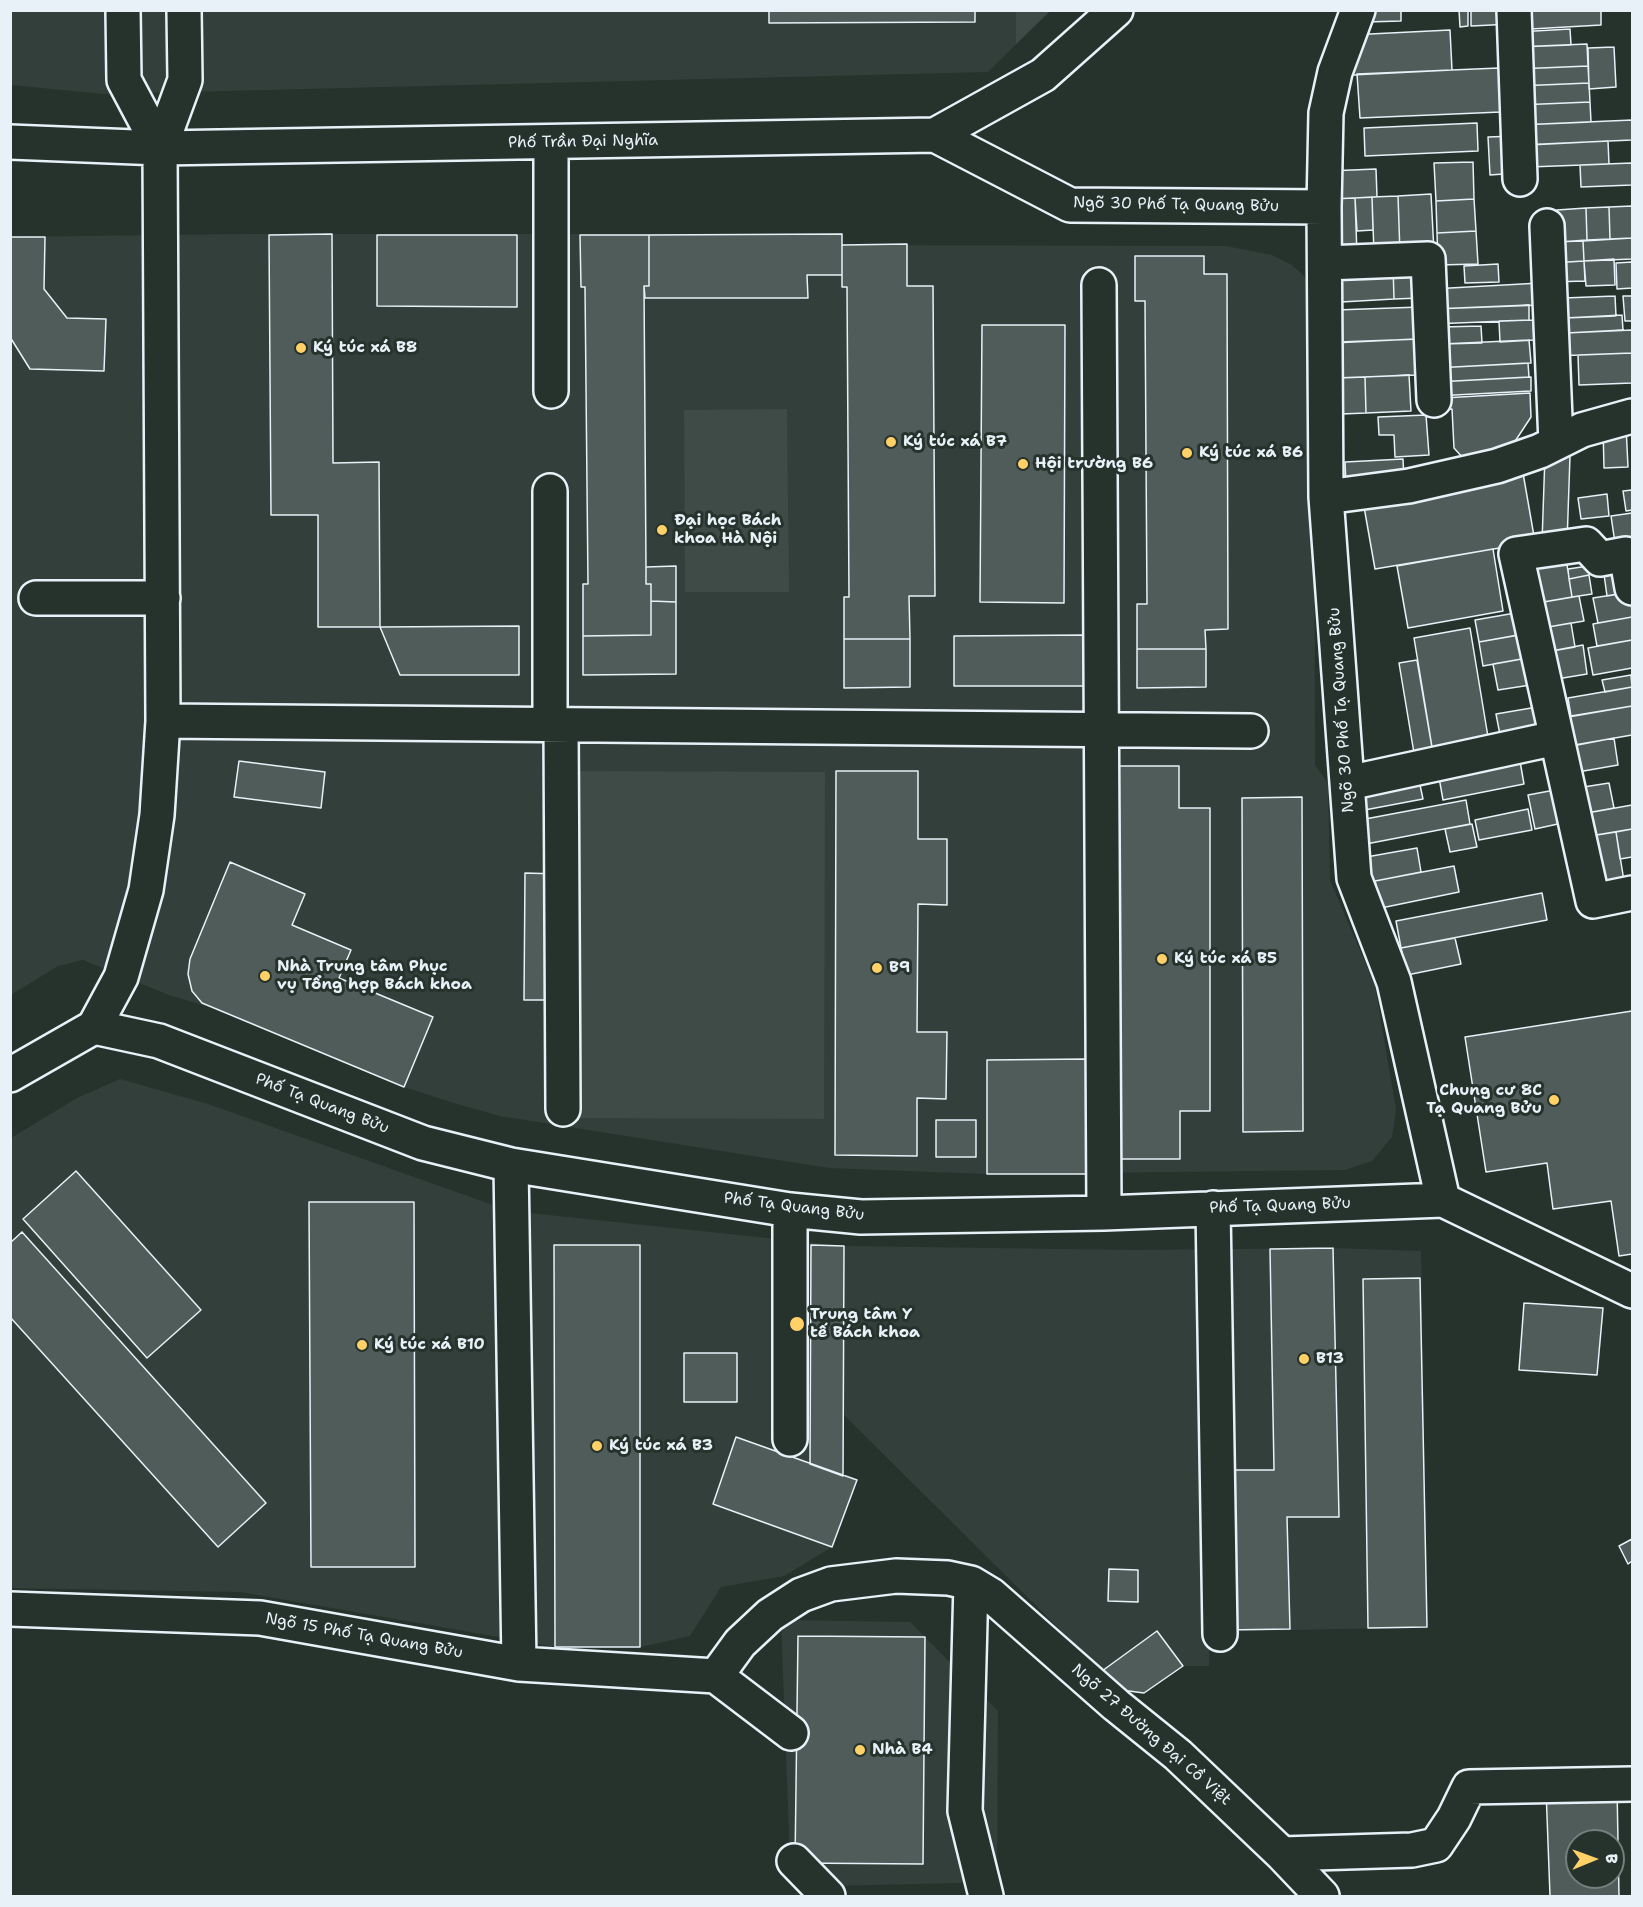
<!DOCTYPE html>
<meta charset="utf-8">
<style>
body{margin:0}
#map{position:relative;width:1643px;height:1907px;overflow:hidden;background:#26332d;font-family:"Shantell Sans",sans-serif}
canvas{display:block}
.frame{position:absolute;inset:0;border:12px solid #e8f1f8;pointer-events:none}
.north{position:absolute;left:1565px;top:1829px;width:60px;height:60px;box-sizing:border-box;background:#26332d;border:2px solid #747f7e;border-radius:50%;rotate:89deg;font-size:16px;font-weight:700;line-height:24px;text-align:center;color:#e8f1f8}
.north::after{content:'';display:block;margin:auto;width:21px;height:27px;background:#ffd166;clip-path:polygon(50% 0,100% 100%,50% 72%,0 100%)}
</style>
<div id="map">
<canvas width="1643" height="1907"></canvas>
<div class="frame"></div>
<div class="north">B</div>
</div>
<script>
const g = document.querySelector('canvas').getContext('2d');
g.lineJoin = 'round';
function fill(path, color) {
  g.fillStyle = color;
  g.fill(path, 'evenodd');
}
function shape(rows) {
  const path = new Path2D();
  for (const r of rows) {
    path.moveTo(r[0], r[1]);
    for (let i = 2; i < r.length; i += 2) path.lineTo(r[i], r[i + 1]);
  }
  return path;
}
function trace(path, color, width, dash) {
  g.strokeStyle = color;
  g.lineWidth = width;
  g.lineCap = dash ? 'butt' : 'round';
  g.setLineDash(dash || []);
  g.stroke(path);
}
function write(font, color, halo, rows, align = 'center') {
  g.font = font + ' "Shantell Sans",sans-serif';
  g.lineWidth = 6;
  g.setLineDash([]);
  g.textBaseline = 'middle';
  g.strokeStyle = halo;
  g.fillStyle = color;
  for (const [text, x, y, turn = 0] of rows) {
    g.save();
    g.translate(x, y);
    g.rotate((+turn || 0) * Math.PI / 180);
    g.textAlign = isNaN(turn) ? turn : align;
    if (halo) g.strokeText(text, 0, 0);
    g.fillText(text, 0, 0);
    g.restore();
  }
}
fill(shape([
 [10,11,1050,11,988,72,104,94,11,85],
 [243,234,842,234,842,245,1226,246,1272,255,1292,265,1305,277,1314,295,1315,765,1328,783,1330,880,1375,986,1396,1109,1392,1137,1372,1161,1345,1170,987,1174,829,1168,500,1116,457,1104,404,1087,217,1009,169,995,83,960,58,966,11,995,11,237],
 [120,1079,208,1104,510,1211,844,1246,1136,1250,1333,1248,1421,1251,1427,1627,1209,1632,1209,1666,1183,1666,1144,1693,1121,1690,844,1415,843,1475,857,1480,832,1547,784,1576,721,1587,690,1636,640,1647,550,1646,240,1592,11,1588,11,1138,77,1098],
 [781,1620,910,1622,998,1711,997,1882,791,1887]
]), '#333f3a');
fill(shape([
 [1016,11,1050,11,1016,44],
 [787,409,789,592,685,592,684,410],
 [568,771,825,772,824,1119,567,1118]
]), '#3e4b47');
const building = shape([
 [769,10,975,10,975,22,769,23,769,10],
 [1366,10,1401,10,1401,21,1366,22,1366,10],
 [1459,10,1468,10,1468,26,1460,27,1459,10],
 [1471,10,1511,10,1512,24,1471,26,1471,10],
 [1601,10,1601,25,1531,29,1530,11,1601,10],
 [1570,29,1571,45,1517,47,1517,32,1570,29],
 [1450,30,1452,70,1352,75,1350,35,1450,30],
 [1587,44,1588,66,1517,69,1516,47,1587,44],
 [1614,47,1616,87,1589,89,1588,48,1614,47],
 [1588,66,1589,83,1518,86,1517,69,1588,66],
 [1499,68,1501,112,1360,118,1357,74,1499,68],
 [1589,83,1590,102,1518,105,1518,86,1589,83],
 [1590,102,1591,122,1519,125,1518,105,1590,102],
 [1632,120,1632,140,1520,145,1519,125,1632,120],
 [1477,123,1478,151,1365,156,1364,128,1477,123],
 [1515,136,1517,173,1490,175,1488,137,1515,136],
 [1608,141,1609,164,1529,167,1529,145,1608,141],
 [1473,162,1474,199,1436,201,1434,163,1473,162],
 [1632,163,1632,185,1581,187,1580,165,1632,163],
 [1376,169,1377,197,1330,199,1328,171,1376,169],
 [1431,194,1434,252,1400,253,1398,196,1431,194],
 [1398,196,1400,253,1374,254,1372,197,1398,196],
 [1372,197,1373,230,1357,231,1355,198,1372,197],
 [1355,198,1357,255,1333,256,1330,199,1355,198],
 [1474,199,1476,231,1437,233,1436,201,1474,199],
 [1632,206,1632,238,1610,239,1609,207,1632,206],
 [1609,207,1610,239,1587,240,1586,208,1609,207],
 [1586,208,1587,240,1559,242,1557,210,1586,208],
 [1476,231,1478,264,1438,265,1437,233,1476,231],
 [332,234,333,463,379,462,380,627,318,627,318,515,271,515,269,235,332,234],
 [842,234,842,275,807,275,808,298,645,298,644,286,649,286,649,235,842,234],
 [377,235,517,235,517,307,377,306,377,235],
 [580,235,649,235,649,286,644,286,646,567,646,584,651,584,651,635,583,636,583,584,588,584,585,287,581,287,580,235],
 [10,237,45,237,44,289,67,318,106,319,104,371,30,369,10,337,10,237],
 [1632,238,1632,259,1584,261,1583,241,1632,238],
 [1583,241,1584,261,1551,263,1550,242,1583,241],
 [907,244,907,286,933,286,935,596,909,596,910,639,844,639,844,597,849,597,847,287,842,287,842,245,907,244],
 [1135,256,1204,256,1204,274,1227,274,1228,629,1205,630,1206,649,1137,649,1137,604,1147,604,1145,301,1135,301,1135,256],
 [1614,259,1615,285,1586,286,1584,261,1614,259],
 [1584,261,1585,281,1551,282,1551,263,1584,261],
 [1632,262,1632,288,1617,289,1616,263,1632,262],
 [1498,264,1499,282,1465,283,1464,266,1498,264],
 [1418,265,1420,298,1394,299,1393,266,1418,265],
 [1393,266,1394,299,1341,302,1339,268,1393,266],
 [1540,283,1541,305,1433,309,1432,289,1540,283],
 [1615,296,1616,316,1565,318,1564,298,1615,296],
 [1623,296,1632,296,1632,321,1625,321,1623,296],
 [1529,305,1529,320,1433,324,1433,309,1529,305],
 [1420,307,1421,339,1338,342,1336,310,1420,307],
 [1622,315,1623,330,1566,333,1565,318,1622,315],
 [1533,320,1534,340,1500,342,1499,321,1533,320],
 [982,325,1065,325,1064,603,980,602,982,325],
 [1481,326,1482,343,1442,344,1442,327,1481,326],
 [1632,330,1632,353,1554,356,1566,333,1632,330],
 [1415,339,1418,375,1334,378,1333,343,1415,339],
 [1529,340,1531,363,1435,368,1442,344,1529,340],
 [1632,353,1632,383,1579,385,1578,355,1632,353],
 [1528,363,1529,377,1436,382,1435,368,1528,363],
 [1409,375,1411,411,1366,413,1365,377,1409,375],
 [1365,377,1366,413,1341,414,1339,378,1365,377],
 [1531,377,1531,391,1436,396,1436,382,1531,377],
 [1530,393,1531,417,1504,458,1464,459,1454,448,1452,409,1444,410,1443,398,1530,393],
 [1426,415,1429,455,1395,457,1394,435,1379,435,1378,417,1426,415],
 [1626,426,1628,467,1604,468,1603,428,1626,426],
 [1545,455,1570,456,1567,543,1542,542,1545,455],
 [1403,459,1404,480,1346,484,1345,462,1403,459],
 [1523,473,1535,542,1375,569,1363,501,1523,473],
 [1632,490,1632,510,1626,511,1623,491,1632,490],
 [1607,494,1609,516,1581,519,1578,498,1607,494],
 [1632,513,1632,541,1615,543,1611,516,1632,513],
 [1493,549,1503,611,1408,628,1397,566,1493,549],
 [1565,552,1572,597,1532,604,1524,559,1565,552],
 [1627,564,1631,592,1607,596,1603,567,1627,564],
 [676,566,676,602,651,601,651,584,646,584,646,567,676,566],
 [1588,566,1589,575,1569,579,1568,569,1588,566],
 [1589,575,1592,594,1572,597,1569,579,1589,575],
 [1631,592,1632,617,1598,623,1593,598,1631,592],
 [1579,596,1584,621,1536,629,1532,604,1579,596],
 [651,601,676,602,676,674,583,675,583,636,651,635,651,601],
 [1521,612,1525,634,1479,642,1475,620,1521,612],
 [1632,617,1632,640,1597,646,1593,624,1632,617],
 [1571,623,1575,647,1541,653,1537,629,1571,623],
 [519,626,519,675,400,675,380,627,519,626],
 [1470,628,1490,749,1434,759,1414,638,1470,628],
 [1529,633,1533,657,1483,666,1479,642,1529,633],
 [1085,635,1085,686,954,686,954,636,1085,635],
 [844,639,910,639,910,687,844,688,844,639],
 [1632,640,1632,668,1593,675,1588,648,1632,640],
 [1583,645,1587,674,1545,681,1541,653,1583,645],
 [1137,649,1206,649,1206,687,1137,688,1137,649],
 [1533,657,1537,684,1498,690,1493,664,1533,657],
 [1417,660,1434,759,1416,765,1399,663,1417,660],
 [1631,675,1632,687,1605,692,1602,680,1631,675],
 [1632,687,1632,706,1571,716,1568,698,1632,687],
 [1543,706,1548,738,1502,745,1496,714,1543,706],
 [1632,706,1632,735,1563,747,1557,719,1632,706],
 [1614,738,1618,765,1572,773,1567,747,1614,738],
 [1518,750,1524,784,1443,800,1437,766,1518,750],
 [239,761,325,772,321,808,234,797,239,761],
 [1113,766,1179,766,1179,808,1210,808,1210,1111,1180,1111,1180,1159,1113,1159,1113,766],
 [836,771,918,771,918,839,947,839,947,905,918,904,917,1032,947,1032,946,1099,917,1098,917,1156,835,1155,836,771],
 [1417,771,1423,799,1354,812,1349,785,1417,771],
 [1609,783,1614,808,1576,815,1571,789,1609,783],
 [1560,789,1567,822,1535,829,1528,795,1560,789],
 [1302,797,1303,1131,1243,1132,1242,798,1302,797],
 [1466,800,1470,824,1366,844,1360,820,1466,800],
 [1632,805,1632,829,1584,837,1576,815,1632,805],
 [1528,809,1532,830,1479,840,1475,820,1528,809],
 [1472,824,1477,847,1450,852,1445,829,1472,824],
 [1632,829,1632,857,1620,859,1616,832,1632,829],
 [1616,832,1625,887,1594,893,1584,837,1616,832],
 [1417,848,1421,872,1360,884,1355,859,1417,848],
 [230,862,305,894,292,925,351,950,339,978,433,1017,404,1087,202,1003,192,991,188,974,190,959,230,862],
 [1454,866,1459,892,1381,908,1375,881,1454,866],
 [525,873,559,874,558,1000,524,1000,525,873],
 [1542,893,1547,920,1401,948,1396,921,1542,893],
 [1455,938,1461,964,1407,975,1401,948,1455,938],
 [1632,1011,1632,1254,1619,1256,1611,1201,1553,1209,1547,1163,1486,1172,1465,1037,1632,1011],
 [1087,1059,1087,1174,987,1174,987,1060,1087,1059],
 [936,1120,976,1120,976,1157,936,1157,936,1120],
 [76,1171,201,1310,147,1358,23,1219,76,1171],
 [309,1202,414,1202,415,1567,311,1567,309,1202],
 [22,1232,266,1503,218,1547,10,1317,10,1243,22,1232],
 [554,1245,640,1245,640,1647,555,1647,554,1245],
 [811,1245,844,1246,843,1476,810,1464,811,1245],
 [1333,1248,1339,1517,1287,1517,1290,1629,1224,1630,1221,1470,1274,1470,1270,1249,1333,1248],
 [1420,1278,1427,1627,1368,1628,1363,1279,1420,1278],
 [1524,1303,1603,1308,1597,1375,1519,1370,1524,1303],
 [684,1353,737,1353,737,1402,684,1402,684,1353],
 [736,1437,857,1480,832,1547,713,1504,736,1437],
 [1632,1539,1632,1561,1628,1564,1619,1546,1632,1539],
 [1109,1569,1138,1570,1138,1602,1108,1601,1109,1569],
 [1157,1631,1183,1666,1144,1693,1121,1690,1102,1671,1157,1631],
 [798,1636,925,1637,923,1864,795,1863,798,1636],
 [1617,1787,1619,1896,1550,1896,1546,1789,1617,1787],
 [1577,1841,1613,1841,1613,1877,1577,1877,1577,1841]
]);
fill(building, '#505c59');
trace(building, '#e8f1f8', 1.5);
const minor = shape([
 [123,10,124,80,160,148],
 [1514,10,1520,179],
 [935,135,1070,205,1324,207,1326,497,1354,878,1394,982,1443,1200],
 [10,142,160,148,935,135,1043,75,1116,10],
 [1324,207,1326,113,1335,72,1358,10],
 [1547,226,1556,443],
 [1325,263,1428,259,1434,400],
 [1099,285,1104,1213],
 [551,391,551,142],
 [1326,497,1409,486,1497,466,1540,451,1582,430,1632,416],
 [1632,588,1626,554,1600,559,1586,544,1516,554,1593,901,1632,893],
 [36,598,163,598],
 [163,721,1251,731],
 [550,725,550,491],
 [561,725,563,1109],
 [1348,783,1556,738],
 [94,1027,121,977,146,890,157,815,163,721,160,148,185,80,184,10],
 [10,1075,94,1027,159,1041,423,1143,511,1165,790,1210,861,1217,1104,1213,1443,1200,1632,1291],
 [511,1165,519,1664],
 [1213,1208,1220,1634],
 [790,1439,790,1210],
 [971,1583,965,1811,986,1896],
 [10,1609,260,1618,519,1664,716,1676,791,1733],
 [716,1676,740,1643,770,1615,801,1595,831,1584,896,1576,948,1578,971,1583,991,1595,1116,1705,1178,1755,1282,1854,1322,1896],
 [1282,1854,1412,1850,1436,1845,1454,1818,1469,1787,1632,1784],
 [794,1861,828,1896]
]);
trace(minor, '#e8f1f8', 38);
trace(minor, '#26332d', 33);
for (const [x, y, r, color] of [
 [301,348,6,"#ffd166"],
 [891,442,6,"#ffd166"],
 [1187,453,6,"#ffd166"],
 [1023,464,6,"#ffd166"],
 [662,530,6,"#ffd166"],
 [1162,959,6,"#ffd166"],
 [877,968,6,"#ffd166"],
 [265,976,6,"#ffd166"],
 [1554,1100,6,"#ffd166"],
 [797,1324,8,"#ffd166"],
 [362,1345,6,"#ffd166"],
 [1304,1359,6,"#ffd166"],
 [597,1446,6,"#ffd166"],
 [860,1750,6,"#ffd166"]
]) {
  const dot = new Path2D();
  dot.arc(x, y, r, 0, 2 * Math.PI);
  g.fillStyle = color;
  g.fill(dot);
  trace(dot, '#26332d', 2);
}
write('16px', '#e8f1f8', '#26332d', [
 ["Phố Trần Đại Nghĩa",583,142,-1],
 ["Ngõ 30 Phố Tạ Quang Bửu",1176,205,1],
 ["Ngõ 30 Phố Tạ Quang Bửu",1342,710,-94],
 ["Phố Tạ Quang Bửu",322,1104,21],
 ["Phố Tạ Quang Bửu",1280,1206,-2],
 ["Phố Tạ Quang Bửu",794,1207,7],
 ["Ngõ 15 Phố Tạ Quang Bửu",364,1636,10],
 ["Ngõ 27 Đường Đại Cồ Việt",1151,1735,41]
]);
write('bold 16px', '#e8f1f8', '#26332d', [
 ["Ký túc xá B8",313,348],
 ["Ký túc xá B7",903,442],
 ["Ký túc xá B6",1199,453],
 ["Hội trường B6",1035,464],
 ["Đại học Bách",674,521],
 ["khoa Hà Nội",674,539],
 ["Ký túc xá B5",1174,959],
 ["Nhà Trung tâm Phục",277,967],
 ["vụ Tổng hợp Bách khoa",277,985],
 ["B9",889,968],
 ["Chung cư 8C",1542,1091,"right"],
 ["Tạ Quang Bửu",1542,1109,"right"],
 ["Trung tâm Y",810,1315],
 ["tế Bách khoa",810,1333],
 ["Ký túc xá B10",374,1345],
 ["B13",1316,1359],
 ["Ký túc xá B3",609,1446],
 ["Nhà B4",872,1750]
], 'left');
</script>
